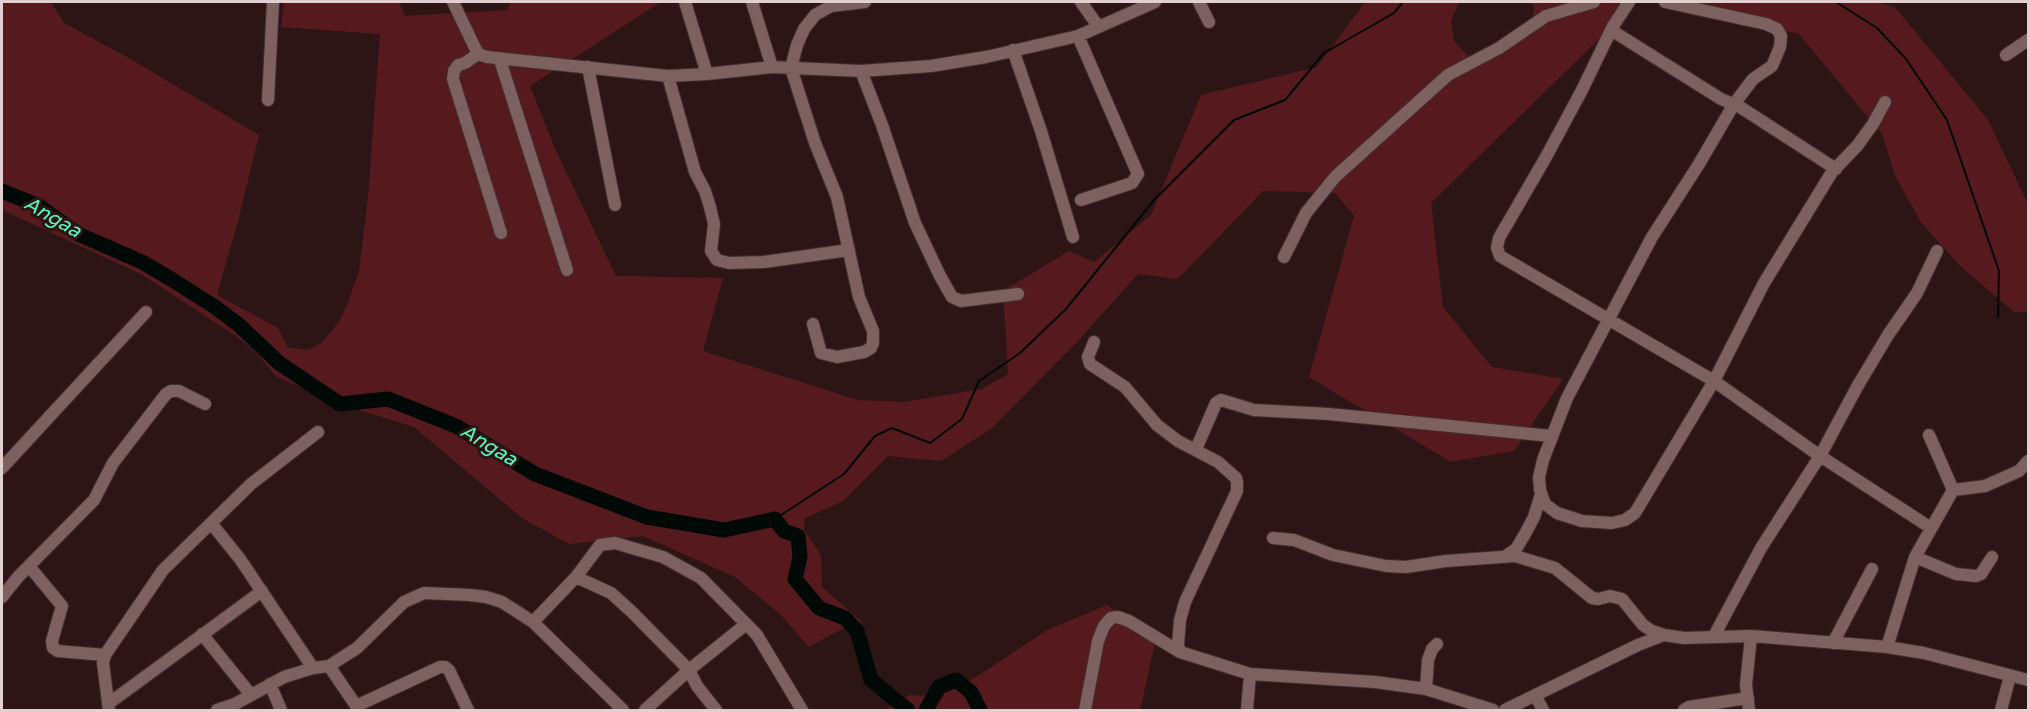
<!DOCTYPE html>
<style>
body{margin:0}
#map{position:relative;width:2030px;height:712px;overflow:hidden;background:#2d1516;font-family:"Varela Round",sans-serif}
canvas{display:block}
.frame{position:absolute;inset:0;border:3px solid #e1d0cf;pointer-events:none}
</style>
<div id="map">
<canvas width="2030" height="712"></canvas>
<div class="frame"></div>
</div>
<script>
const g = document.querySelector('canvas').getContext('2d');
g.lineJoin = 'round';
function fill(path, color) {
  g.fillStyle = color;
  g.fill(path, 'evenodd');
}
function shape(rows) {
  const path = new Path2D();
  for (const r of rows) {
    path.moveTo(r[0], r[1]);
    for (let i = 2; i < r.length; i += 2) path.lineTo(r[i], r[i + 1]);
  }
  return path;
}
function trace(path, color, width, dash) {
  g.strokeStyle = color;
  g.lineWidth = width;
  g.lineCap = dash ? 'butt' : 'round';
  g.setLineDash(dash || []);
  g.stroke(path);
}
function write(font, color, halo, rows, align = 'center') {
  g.font = font + ' "Varela Round",sans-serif';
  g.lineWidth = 6;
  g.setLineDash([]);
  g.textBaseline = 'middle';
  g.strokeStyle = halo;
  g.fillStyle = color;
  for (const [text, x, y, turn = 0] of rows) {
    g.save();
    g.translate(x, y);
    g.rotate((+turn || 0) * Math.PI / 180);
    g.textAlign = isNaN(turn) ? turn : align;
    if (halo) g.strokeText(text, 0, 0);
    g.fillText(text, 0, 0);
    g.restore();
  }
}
fill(shape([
 [2,2,51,2,64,23,127,57,259,135,238,221,217,295,278,328,288,348,309,350,323,342,338,323,346,308,359,271,368,197,380,34,281,27,284,2,399,2,405,16,506,10,512,2,661,2,530,86,557,153,616,276,723,278,703,351,858,400,905,402,982,389,1008,374,1003,291,1069,251,1094,262,1151,215,1201,95,1317,67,1365,2,1459,2,1451,21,1454,41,1475,63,1531,32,1534,5,1526,2,1637,2,1431,203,1443,307,1492,367,1563,379,1514,451,1451,462,1309,377,1354,216,1335,193,1263,191,1178,279,1138,274,1076,343,992,428,941,461,888,456,843,501,805,518,804,530,821,555,822,587,863,623,849,625,809,647,781,615,735,577,643,536,569,544,522,518,414,427,340,404,277,377,255,351,236,336,141,274,2,210],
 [1664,2,1876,2,1895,7,1988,120,2028,204,2028,312,2014,312,1959,265,1921,222,1896,178,1882,134,1799,34],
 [1107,605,1156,639,1140,710,885,710,910,695,928,696,973,679,1047,630]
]), '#561a1e');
trace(shape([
 [1836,2,1877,28,1906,59,1947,120,1999,271,1998,317],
 [775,519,844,474,875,436,892,428,930,443,962,419,979,381,1020,353,1066,309,1154,200,1234,120,1285,100,1324,53,1394,13,1403,2]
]), '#000905', 2);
trace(shape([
 [2,191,39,206,78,234,142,262,171,279,215,307,239,325,279,363,340,404,388,399,456,426,535,474,647,517,724,530,775,519,784,531,798,536,800,557,795,579,819,608,845,618,857,631,871,680,908,710],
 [926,710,939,687,956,680,971,692,980,710]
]), '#000905', 15);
const minor = shape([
 [453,2,478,54,487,57,668,76,707,74,772,67,861,71,931,66,986,57,1078,36,1155,2],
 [685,2,707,74],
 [752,2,772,67],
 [1081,2,1098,26],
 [1199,2,1209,22],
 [1629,2,1613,26,1582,90,1546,157,1499,238,1497,248,1500,256,1714,381,1820,456,1761,548,1714,636],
 [1665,2,1766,24,1777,29,1781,36,1780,47,1772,66,1753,79,1734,104,1699,164,1652,237,1567,398,1543,460,1539,477,1540,490,1545,504,1557,513,1582,521,1612,523,1625,520,1635,513,1714,381,1764,283,1832,172,1857,146,1873,124,1885,102],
 [1611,30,1721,99,1740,107,1836,169],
 [1078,36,1138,174,1132,183,1081,200],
 [1013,50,1041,131,1073,237],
 [478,54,465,63,458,65,454,71,453,79,501,233],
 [2006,55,2028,40],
 [500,60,567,270],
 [588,67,615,205],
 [861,71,882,125,915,223,940,276,952,297,961,301,1018,294],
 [668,76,695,172,705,191,710,207,714,224,711,251,717,260,729,263,764,262,849,250],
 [268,100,273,2],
 [1284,257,1306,213,1335,177,1448,75,1499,48,1546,16,1594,2],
 [813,324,821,353,837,357,864,352,871,348,873,343,873,331,859,297,837,197,815,143,791,68,797,45,804,29,815,15,831,6,865,2],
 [1094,342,1088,357,1090,364,1125,387,1157,425,1178,441,1218,462,1236,478,1237,482,1237,491,1185,602,1180,620,1178,645,1180,652,1250,674,1375,682,1426,689,1493,710],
 [1929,435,1953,490],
 [1196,449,1216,403,1221,400,1254,410,1329,414,1551,436],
 [2,468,146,312],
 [211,523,240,559,313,668],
 [1931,528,1820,456,1857,387,1888,335,1917,293,1937,251],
 [1273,538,1294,540,1333,555,1386,566,1406,567,1446,561,1515,556,1555,568,1592,598,1598,599,1610,596,1622,599,1643,625,1652,631,1664,635,1684,638,1751,636,1887,647,1924,653,2028,680],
 [1506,556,1516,549,1525,534,1534,517,1541,494],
 [1915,557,1956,574,1976,576,1981,574,1992,557],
 [29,566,62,606,52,641,53,648,58,651,105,655],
 [576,577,611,593,633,613,689,670,697,686,716,710],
 [2,597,18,577,94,500,113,463,166,394,171,391,179,391,205,404],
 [533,622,576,577,600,545,615,543,663,557,701,578,757,635,802,710],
 [202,634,251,695],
 [1833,643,1872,569],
 [1887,647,1915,557,1953,490,1985,486,2019,471,2028,461],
 [329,666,359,710],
 [270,684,281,710],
 [1426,689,1428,660,1432,649,1437,644],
 [1535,695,1543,710],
 [108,704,262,591],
 [356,706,440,667,445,667,449,670,468,710],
 [109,710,103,663,105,655,163,570,251,484,318,432],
 [217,710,235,704,284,677,313,668,329,666,357,648,404,602,424,593,470,595,486,597,502,602,533,622,623,710],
 [645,710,689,670,745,625],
 [1085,710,1098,641,1104,626,1111,618,1118,617,1129,621,1180,652],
 [1247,710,1250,674],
 [1505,710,1638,645,1664,635],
 [1684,710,1689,707,1748,698],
 [1749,710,1746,685,1751,636],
 [2001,710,2010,676]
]);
trace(minor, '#412f30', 14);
trace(minor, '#7d6060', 12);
write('italic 20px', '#58f9bd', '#2d1516', [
 ["Angaa",52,218,30],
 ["Angaa",488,446,31]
]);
</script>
